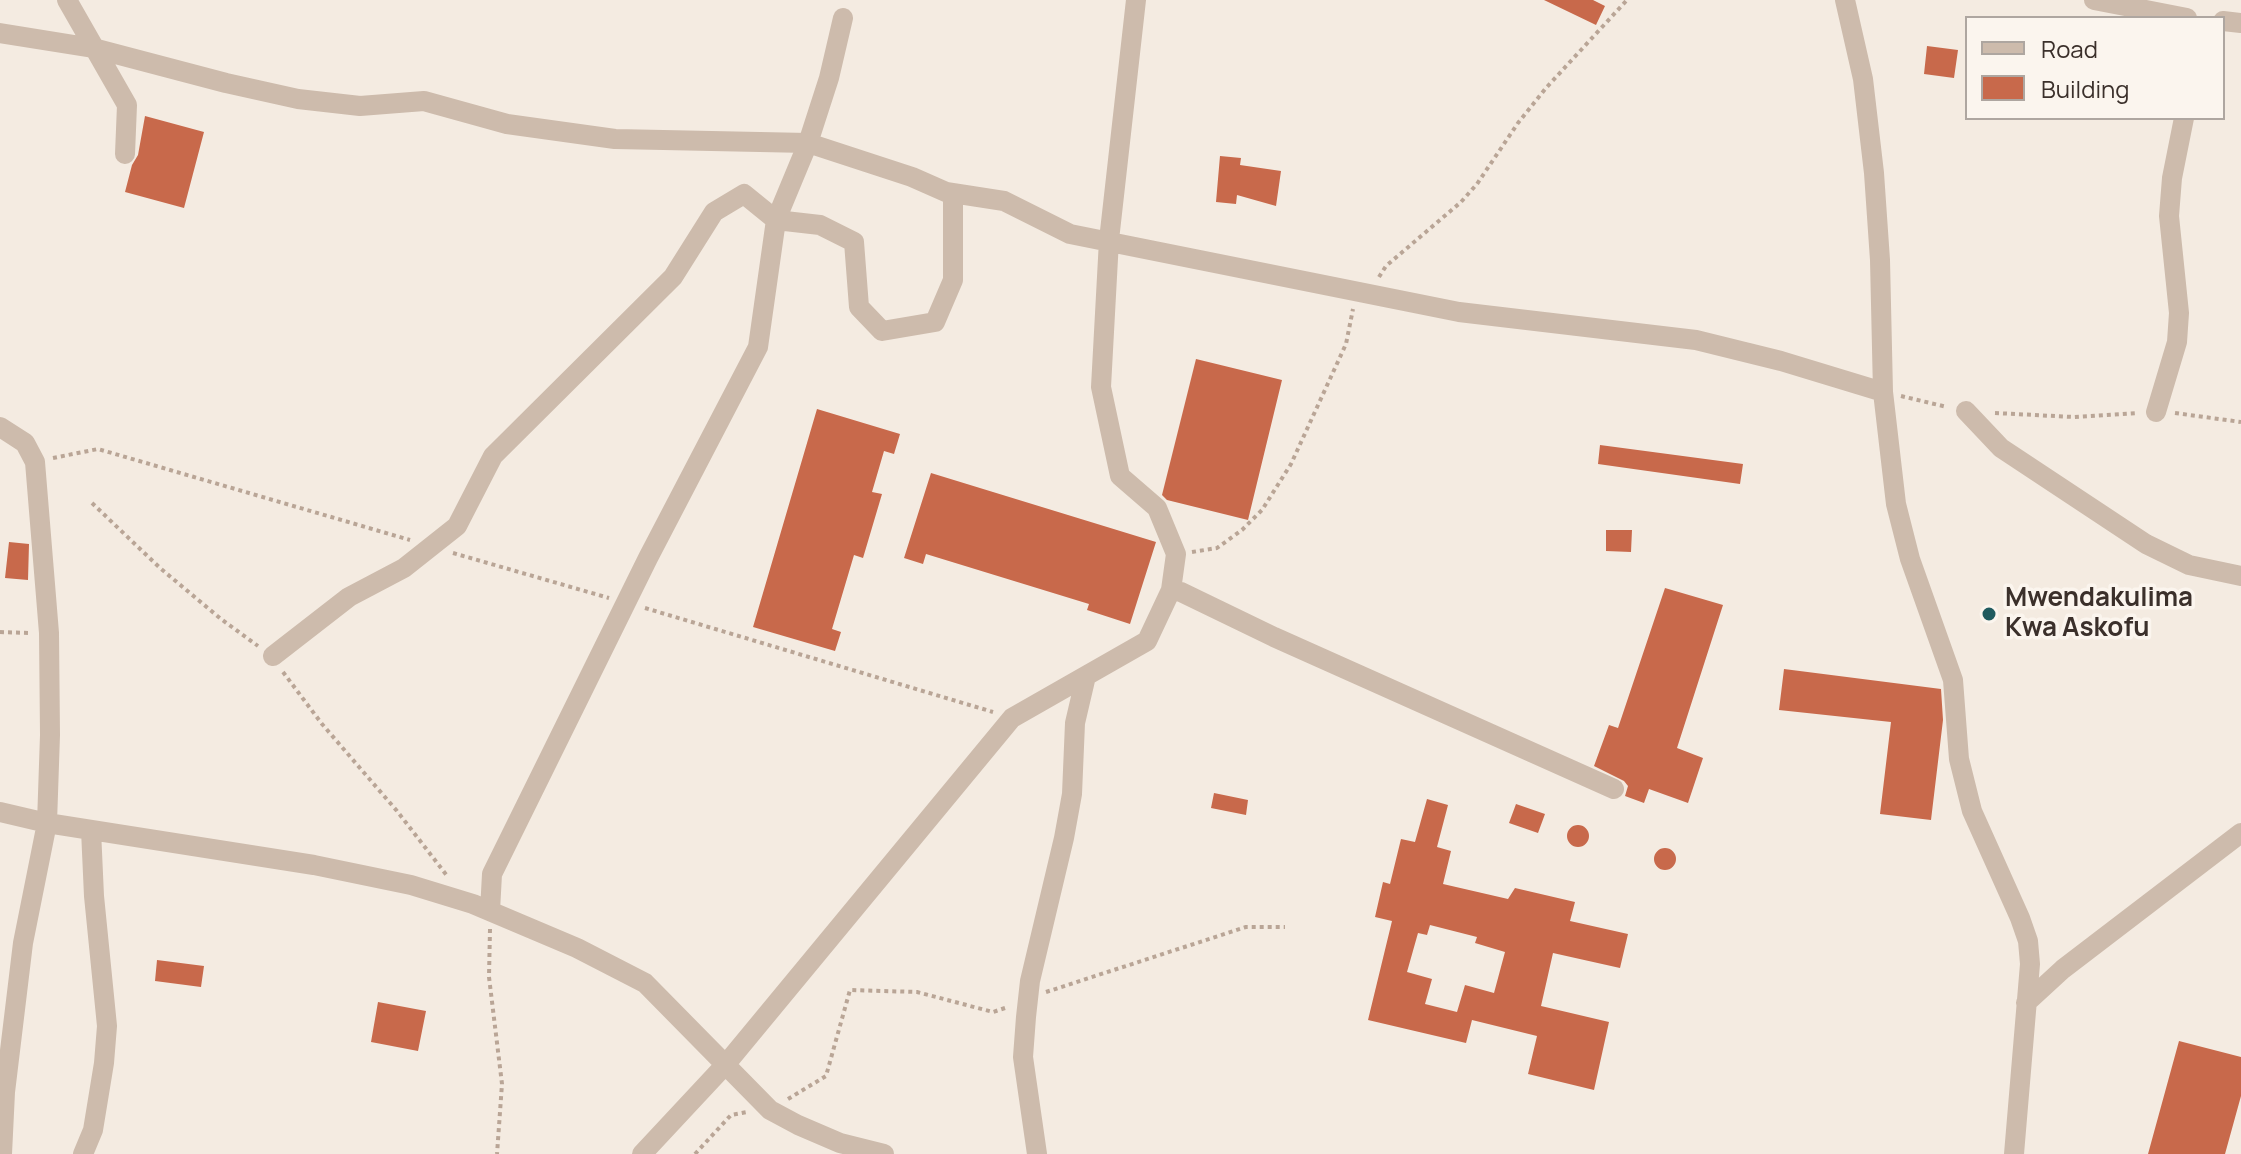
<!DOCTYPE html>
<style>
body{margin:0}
#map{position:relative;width:2241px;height:1154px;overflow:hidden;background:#f4ebe1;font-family:Manrope,sans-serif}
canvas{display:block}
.legend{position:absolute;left:1965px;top:16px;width:260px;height:104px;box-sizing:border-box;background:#fbf5ee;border:2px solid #aea6a0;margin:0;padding:10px 14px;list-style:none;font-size:24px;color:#3b302b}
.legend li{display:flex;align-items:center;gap:16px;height:40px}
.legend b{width:40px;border:2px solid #aea6a0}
</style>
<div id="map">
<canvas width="2241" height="1154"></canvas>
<ul class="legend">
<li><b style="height:10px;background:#cdbbac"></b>Road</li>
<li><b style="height:22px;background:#c8694b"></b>Building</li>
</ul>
</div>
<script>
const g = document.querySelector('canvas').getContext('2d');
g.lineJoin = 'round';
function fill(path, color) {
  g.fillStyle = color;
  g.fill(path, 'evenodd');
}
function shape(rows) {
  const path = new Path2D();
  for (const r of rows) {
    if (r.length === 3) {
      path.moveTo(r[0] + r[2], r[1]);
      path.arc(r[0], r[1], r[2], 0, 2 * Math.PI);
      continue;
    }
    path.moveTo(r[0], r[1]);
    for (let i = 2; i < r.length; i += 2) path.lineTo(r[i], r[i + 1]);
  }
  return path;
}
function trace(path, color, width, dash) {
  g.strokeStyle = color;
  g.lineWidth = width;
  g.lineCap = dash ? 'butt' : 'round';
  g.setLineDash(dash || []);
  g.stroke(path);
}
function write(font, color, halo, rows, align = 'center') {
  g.font = font + ' Manrope,sans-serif';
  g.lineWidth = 7;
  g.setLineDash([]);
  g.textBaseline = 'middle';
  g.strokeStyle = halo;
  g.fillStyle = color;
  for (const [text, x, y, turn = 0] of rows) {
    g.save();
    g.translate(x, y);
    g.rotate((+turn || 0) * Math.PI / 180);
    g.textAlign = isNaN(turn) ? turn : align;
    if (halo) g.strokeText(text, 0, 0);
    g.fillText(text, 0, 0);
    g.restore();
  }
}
fill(shape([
 [1544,0,1593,0,1605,6,1596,25],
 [1927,46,1958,50,1954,78,1924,74],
 [145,116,204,132,184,208,125,192,132,165,138,155],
 [1220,156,1241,158,1240,165,1281,171,1276,206,1237,195,1236,204,1216,202],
 [1196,359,1282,380,1248,520,1167,500,1162,495],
 [817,409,900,434,894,454,884,451,872,492,882,494,863,558,854,555,832,629,841,632,835,651,753,627],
 [1600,445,1743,464,1740,484,1598,464],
 [931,473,1156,542,1130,624,1087,610,1089,604,926,554,923,564,904,558],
 [1606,530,1632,530,1631,552,1606,551],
 [9,542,29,544,28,580,5,578],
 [1665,588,1723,605,1677,748,1703,758,1688,803,1649,789,1644,803,1625,796,1628,786,1624,781,1594,766,1609,725,1618,728],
 [1784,669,1941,689,1943,720,1931,820,1880,814,1891,722,1779,710],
 [1214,793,1248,800,1246,815,1211,808],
 [1427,799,1448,805,1437,847,1451,851,1443,884,1508,899,1515,888,1575,902,1570,921,1628,934,1620,968,1553,953,1541,1006,1609,1022,1594,1090,1528,1074,1537,1036,1472,1020,1466,1043,1368,1020,1392,921,1375,917,1383,882,1390,884,1401,839,1415,842],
 [1430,925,1477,937,1475,943,1505,952,1494,993,1465,985,1457,1012,1425,1004,1432,979,1407,972,1418,933,1427,935],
 [1516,804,1545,814,1538,833,1509,823],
 [1578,836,11],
 [1665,859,11],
 [157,960,204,966,201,987,155,981],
 [378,1002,426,1011,418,1051,371,1042],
 [2179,1041,2241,1057,2241,1096,2225,1154,2148,1154]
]), '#c8694b');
trace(shape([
 [1379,277,1386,266,1461,202,1477,184,1518,123,1546,88,1627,0],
 [1901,396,1947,407],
 [1995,413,2074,417,2138,413],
 [2175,413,2241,422],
 [53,458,98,449,410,540],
 [92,503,160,568,221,619,258,646],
 [1192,552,1217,548,1242,530,1262,510,1291,464,1346,344,1353,309],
 [453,553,609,598],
 [645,608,993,712],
 [0,632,30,633],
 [283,672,322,724,397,811,448,877],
 [490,929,489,977,502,1084,497,1154],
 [1046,992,1246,927,1285,927],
 [788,1099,826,1076,850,990,917,992,993,1012,1008,1007],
 [695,1154,731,1115,747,1112]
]), '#b9a596', 4, [4, 4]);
trace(shape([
 [67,0,127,105,125,154],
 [1845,0,1863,79,1874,173,1880,260,1883,392,1896,504,1910,559,1953,680,1959,759,1972,811,2020,918,2028,941,2030,964,2014,1154],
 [2094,0,2187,18],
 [2223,21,2241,23],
 [0,33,93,48,226,83,298,99,360,106,424,101,507,124,615,139,808,143,912,177,946,192,1004,201,1070,234,1459,312,1696,340,1781,361,1883,392],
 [1966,411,2001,448,2146,544,2189,565,2241,576],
 [2156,412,2177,342,2179,313,2169,216,2172,178,2184,118],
 [0,427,25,443,35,462,49,633,50,735,47,823,23,943,5,1092,2,1154],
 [1171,590,1181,592,1274,637,1614,789],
 [273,656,349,597,404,568,457,526,493,456,673,277,714,212,744,194,776,220,820,225,854,242,859,307,882,331,935,322,953,280,953,193],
 [0,812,47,823,314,865,411,885,473,904,577,948,645,983,770,1110,798,1125,840,1143,884,1154],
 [490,911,492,874,648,558,758,347,776,220,808,143,829,78,843,18],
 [2026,1003,2063,969,2241,833],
 [83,1154,93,1130,104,1063,107,1026,94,896,91,830],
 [642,1154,726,1064,1012,718,1147,641,1171,590,1176,554,1157,508,1120,476,1101,387,1109,240,1136,0],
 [1037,1154,1023,1057,1026,1017,1030,981,1064,838,1072,794,1075,723,1086,676]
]), '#cdbbac', 20);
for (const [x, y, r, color] of [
 [1989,614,8,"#1f5a5e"]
]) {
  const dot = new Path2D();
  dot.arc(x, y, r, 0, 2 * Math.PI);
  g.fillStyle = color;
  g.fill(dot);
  trace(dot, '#fbf5ee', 3);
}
write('bold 26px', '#3b302b', '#fbf5ee', [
 ["Mwendakulima",2005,599],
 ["Kwa Askofu",2005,629]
], 'left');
</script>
